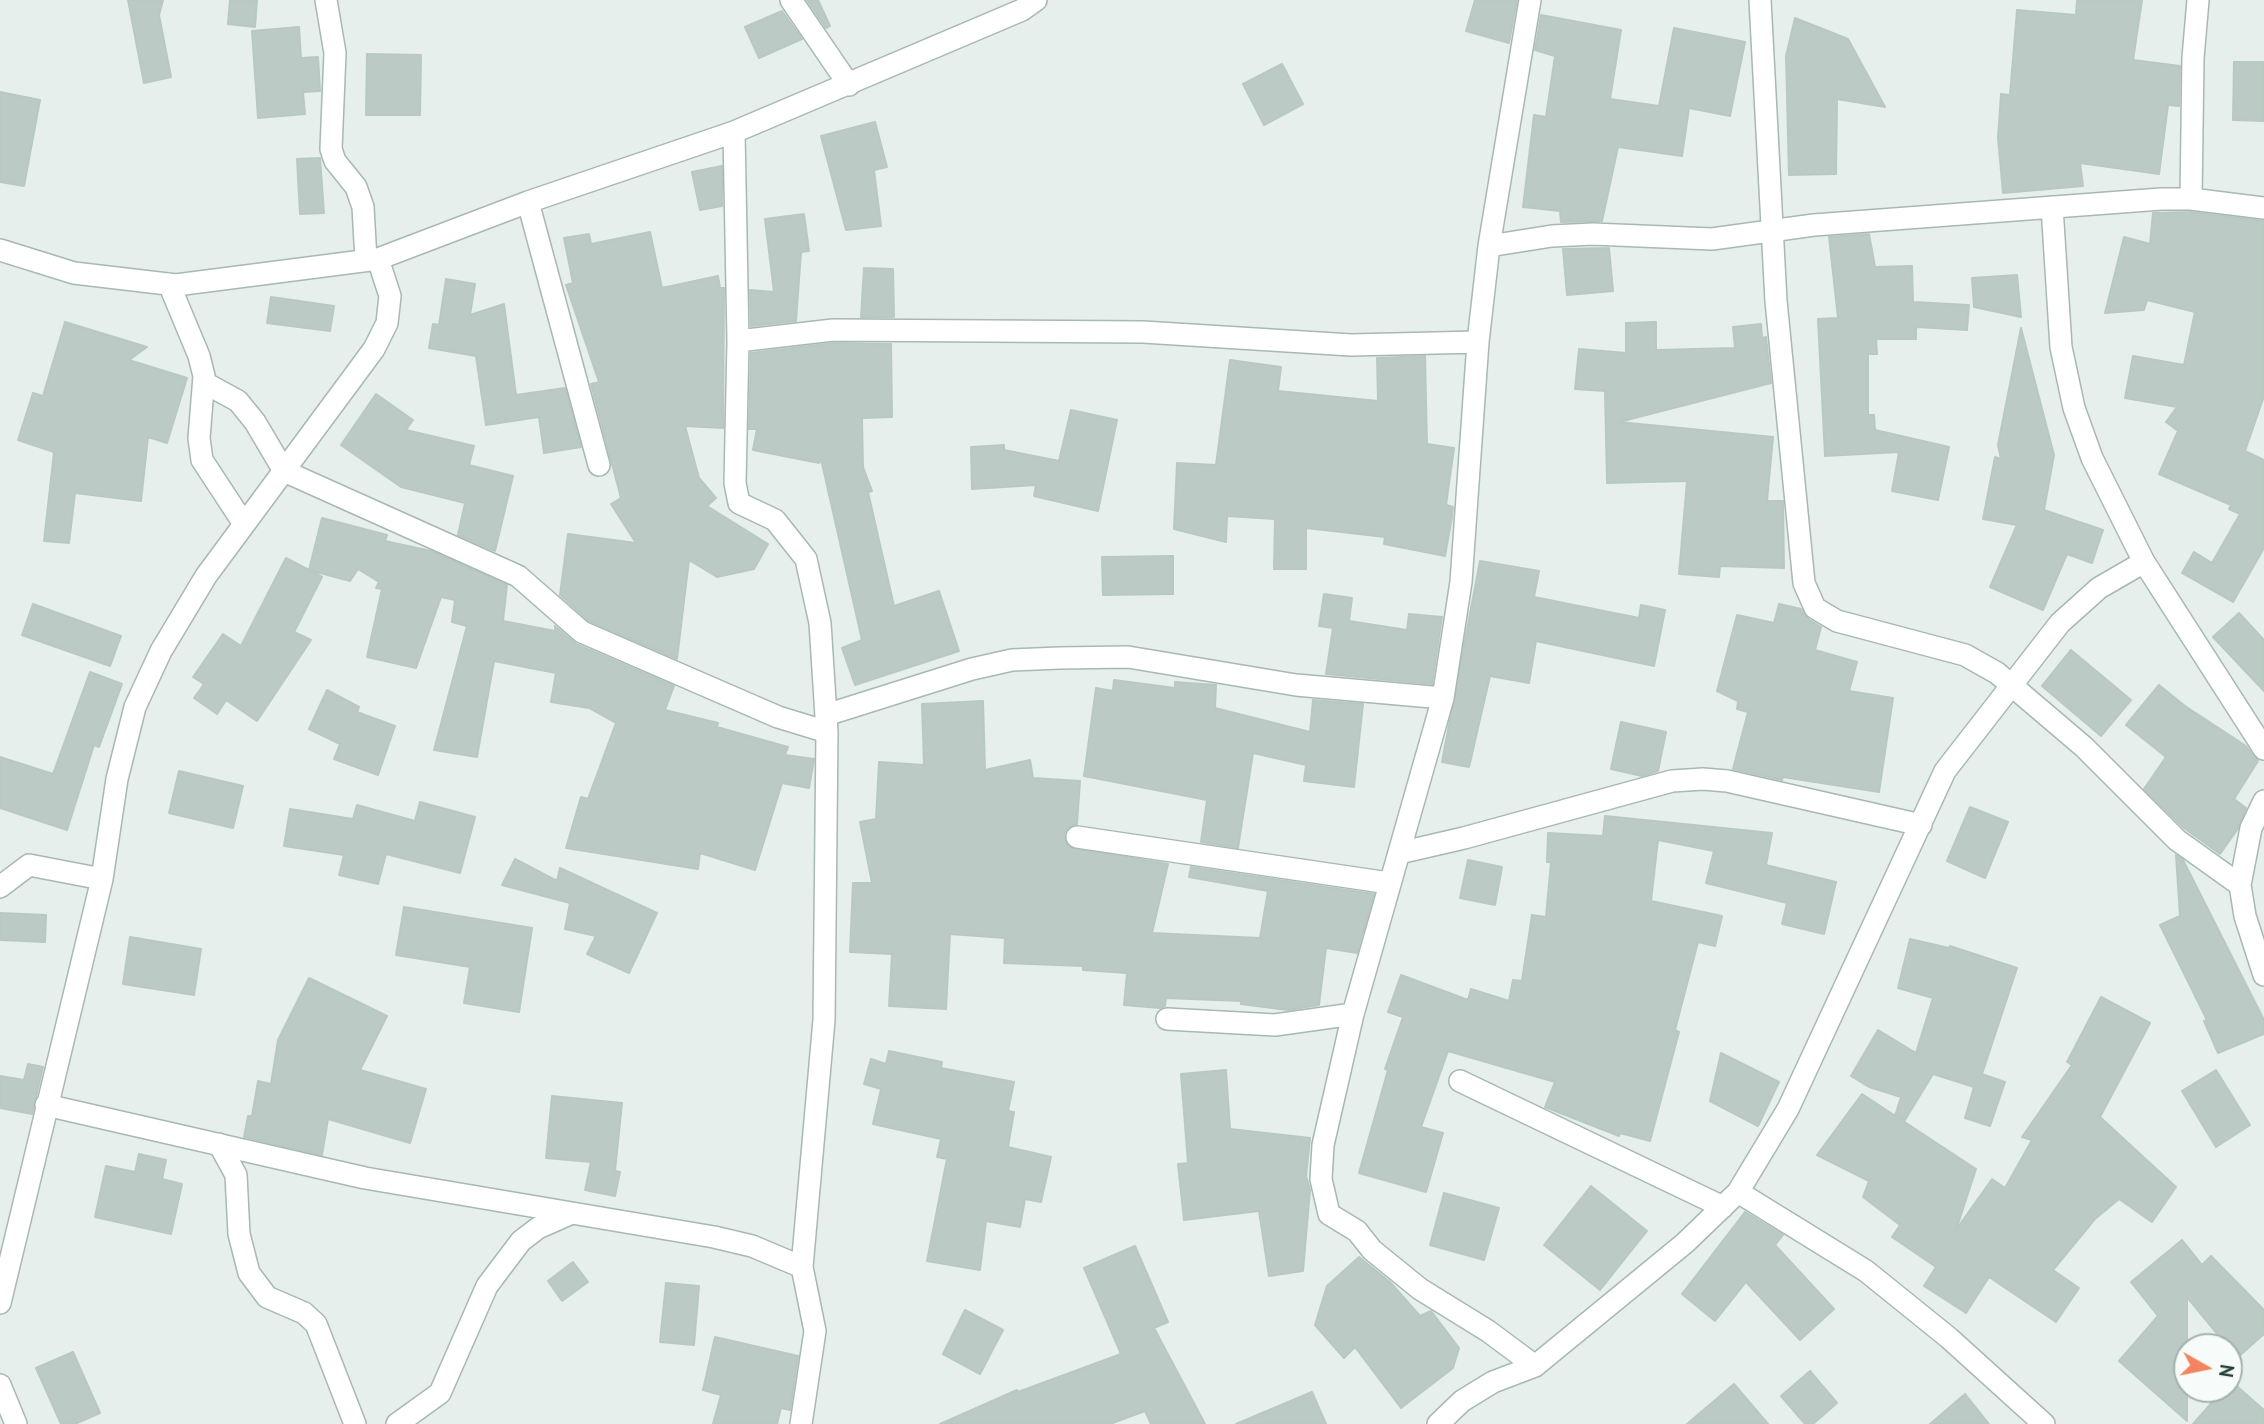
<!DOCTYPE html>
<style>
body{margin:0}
#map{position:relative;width:2264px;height:1424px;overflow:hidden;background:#e6efeb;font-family:"PT Sans",sans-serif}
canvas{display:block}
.north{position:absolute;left:2173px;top:1333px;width:70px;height:70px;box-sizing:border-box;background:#f7fbf9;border:2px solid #a3b1ad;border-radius:50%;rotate:99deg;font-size:19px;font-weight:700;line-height:28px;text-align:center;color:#24423a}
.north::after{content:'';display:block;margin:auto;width:24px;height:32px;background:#f4845f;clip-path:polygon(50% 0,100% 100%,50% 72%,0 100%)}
</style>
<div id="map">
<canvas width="2264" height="1424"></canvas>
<div class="north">N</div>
</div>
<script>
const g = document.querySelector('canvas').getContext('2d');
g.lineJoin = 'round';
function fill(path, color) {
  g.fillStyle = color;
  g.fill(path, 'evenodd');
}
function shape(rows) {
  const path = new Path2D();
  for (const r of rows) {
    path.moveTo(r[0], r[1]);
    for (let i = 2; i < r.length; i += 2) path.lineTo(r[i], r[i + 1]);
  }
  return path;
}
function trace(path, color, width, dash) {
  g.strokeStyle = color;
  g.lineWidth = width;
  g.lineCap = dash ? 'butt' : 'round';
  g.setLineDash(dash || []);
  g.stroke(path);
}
const building = shape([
 [128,0,163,0,159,15,171,77,144,83,128,0],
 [230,0,257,0,255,27,228,24,230,0],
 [807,0,818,0,830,26,826,28,807,0],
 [1475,0,1517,0,1509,43,1466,31,1475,0],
 [2077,0,2142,0,2133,60,2180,66,2179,106,2168,105,2159,174,2080,163,2083,186,2003,193,1998,138,2001,94,2010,95,2017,10,2076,15,2077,0],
 [782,11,802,39,759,58,745,27,782,11],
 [1541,15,1621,30,1610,99,1659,106,1674,28,1745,42,1730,116,1689,108,1682,156,1618,147,1602,221,1561,222,1560,211,1523,207,1534,115,1546,117,1555,56,1535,50,1541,15],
 [1795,18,1848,39,1885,107,1837,99,1836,174,1789,175,1786,56,1795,18],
 [299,27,301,58,318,57,320,91,303,92,305,114,258,118,252,31,299,27],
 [367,54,421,55,420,115,366,115,367,54],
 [2234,62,2264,62,2264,121,2233,120,2234,62],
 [1282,64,1303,104,1264,125,1243,84,1282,64],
 [0,92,40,100,24,186,0,182,0,92],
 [875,122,887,167,874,170,881,226,846,230,821,136,875,122],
 [320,158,324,213,300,214,297,159,320,158],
 [722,166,722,206,700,210,692,172,722,166],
 [2190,212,2264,221,2264,396,2245,451,2264,460,2264,548,2233,602,2182,573,2194,552,2212,563,2240,514,2229,509,2231,505,2159,474,2178,431,2166,422,2177,407,2125,398,2133,356,2184,365,2195,312,2147,300,2144,310,2105,313,2124,237,2150,244,2153,213,2190,212],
 [804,214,809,251,801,252,796,321,751,326,750,290,774,292,765,219,804,214],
 [650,232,662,288,718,276,720,288,724,288,723,428,685,426,699,478,716,498,707,506,768,544,754,569,717,577,689,560,677,659,589,621,560,595,568,534,636,543,611,504,621,498,591,384,599,382,566,285,573,283,564,238,589,234,591,244,650,232],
 [1869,234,1875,267,1912,266,1913,302,1969,305,1967,330,1916,327,1916,339,1876,339,1877,354,1868,354,1868,415,1874,415,1875,430,1949,447,1938,500,1892,491,1899,452,1825,456,1818,319,1838,318,1829,237,1869,234],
 [1609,248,1613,291,1567,295,1563,249,1609,248],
 [864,268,893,269,894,317,861,317,864,268],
 [2017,275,2021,317,1974,307,1972,278,2017,275],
 [446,279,475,284,470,315,504,304,516,395,565,388,581,447,544,453,539,417,486,425,476,356,429,348,433,324,439,325,446,279],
 [271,297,334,306,330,331,267,323,271,297],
 [65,322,147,347,129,360,187,378,167,443,148,437,141,501,75,493,69,543,44,541,54,452,18,440,33,393,43,396,65,322],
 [1656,322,1656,350,1735,348,1733,327,1761,324,1762,338,1766,337,1771,383,1619,422,1773,437,1767,501,1783,501,1784,568,1720,566,1719,577,1679,574,1687,481,1607,483,1605,391,1575,389,1579,349,1626,353,1626,323,1656,322],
 [2021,328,2054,455,2044,510,2103,530,2092,563,2067,554,2043,610,1990,587,2017,525,1983,519,1995,457,2001,459,1998,445,2021,328],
 [834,343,891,344,892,417,862,418,863,467,872,491,868,492,894,606,939,591,959,651,855,685,842,648,862,640,821,459,819,463,753,450,757,429,749,429,751,353,834,343],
 [1425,356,1427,444,1454,448,1446,505,1453,507,1452,517,1445,556,1384,544,1385,537,1306,528,1306,569,1274,569,1275,519,1227,516,1226,542,1174,529,1177,463,1216,465,1230,360,1281,367,1278,391,1378,401,1377,358,1425,356],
 [376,394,413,420,406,430,474,446,469,465,513,476,495,551,458,535,465,503,401,487,341,445,376,394],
 [1071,410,1117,420,1098,511,1034,496,1036,485,972,489,971,447,1004,445,1004,450,1059,461,1071,410],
 [322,518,387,535,385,541,431,551,507,585,503,621,555,631,555,626,576,644,674,686,665,710,718,723,717,727,788,747,785,755,814,759,809,788,782,783,755,870,700,853,698,869,566,848,581,797,588,799,616,723,589,708,551,702,556,673,494,661,477,757,434,750,467,626,452,622,455,600,441,597,416,668,367,657,382,589,376,588,379,582,358,569,350,581,309,570,322,518],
 [1173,556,1173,594,1103,595,1102,557,1173,556],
 [286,558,322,577,294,632,311,640,257,721,226,700,217,714,194,698,204,684,193,677,223,634,241,646,286,558],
 [1480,561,1539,571,1534,597,1639,618,1641,605,1665,610,1654,666,1536,641,1529,683,1490,676,1469,767,1442,762,1480,561],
 [1324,594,1352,598,1349,621,1407,630,1409,614,1442,617,1432,684,1326,674,1333,628,1319,626,1324,594],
 [33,604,121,636,110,666,22,635,33,604],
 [1779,604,1801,609,1808,619,1821,627,1815,650,1857,662,1849,691,1893,698,1879,792,1783,777,1782,780,1733,769,1748,712,1737,709,1738,701,1717,691,1737,615,1774,623,1779,604],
 [2239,613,2264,640,2264,691,2213,637,2239,613],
 [2071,650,2131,700,2101,736,2042,686,2071,650],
 [90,672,122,684,99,747,94,745,67,830,0,808,0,757,53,774,90,672],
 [1114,680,1175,688,1175,682,1216,685,1215,708,1310,732,1313,700,1363,704,1354,787,1304,781,1306,765,1253,753,1238,848,1201,842,1207,800,1084,776,1096,688,1113,691,1114,680],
 [2159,685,2185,706,2246,746,2258,761,2234,799,2246,808,2237,830,2220,854,2184,828,2144,789,2166,757,2126,725,2159,685],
 [327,690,359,707,357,712,395,726,378,775,334,759,340,744,309,729,327,690],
 [983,701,985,770,1030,760,1033,778,1080,781,1077,824,1067,828,1064,834,1068,847,1168,864,1152,933,1260,938,1268,891,1189,877,1191,867,1374,894,1357,953,1326,948,1319,1005,1288,1010,1241,1004,1241,1001,1166,998,1165,1006,1160,1008,1124,1005,1127,973,1083,970,1083,966,1004,963,1005,938,950,934,946,1009,889,1006,892,954,850,952,853,883,872,883,860,822,876,819,879,762,924,765,922,704,983,701],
 [1621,722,1666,732,1658,771,1642,776,1611,769,1621,722],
 [179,771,243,786,233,828,169,813,179,771],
 [420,802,475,817,460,873,386,854,378,884,339,875,344,855,284,846,290,809,353,819,357,805,415,821,420,802],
 [1970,807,2008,822,1985,878,1947,861,1970,807],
 [1605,816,1772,833,1766,865,1836,882,1824,934,1782,924,1787,903,1706,883,1714,851,1658,840,1651,901,1722,916,1715,946,1698,942,1675,1030,1679,1032,1650,1141,1620,1133,1619,1136,1545,1107,1555,1082,1448,1051,1421,1127,1443,1133,1426,1192,1359,1173,1388,1070,1385,1069,1403,1017,1388,1012,1401,975,1468,1000,1471,989,1509,1001,1513,980,1522,981,1532,915,1546,917,1551,862,1547,862,1548,833,1603,836,1605,816],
 [2176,855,2183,860,2264,1020,2264,1034,2218,1053,2204,1021,2207,1020,2160,925,2180,916,2176,855],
 [515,859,557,881,560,868,657,913,629,973,587,954,596,936,565,929,570,903,502,885,515,859],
 [1468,860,1502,867,1495,905,1460,898,1468,860],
 [404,907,532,928,519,1012,464,1003,470,967,396,955,404,907],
 [0,913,46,915,45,942,0,940,0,913],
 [130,937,201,949,194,995,123,984,130,937],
 [1910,939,1949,948,1950,946,2017,968,1982,1074,2005,1082,1990,1126,1965,1118,1974,1087,1933,1074,1905,1120,1895,1116,1901,1097,1869,1087,1851,1076,1878,1030,1916,1053,1933,998,1898,988,1910,939],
 [309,978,387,1016,360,1070,426,1089,410,1143,328,1119,322,1155,244,1137,248,1116,252,1116,258,1081,271,1084,278,1040,309,978],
 [2101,997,2150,1023,2100,1117,2176,1187,2152,1222,2119,1199,2095,1219,2053,1270,2079,1288,2056,1322,1989,1277,1966,1313,1924,1286,1936,1267,1892,1237,1900,1225,1863,1197,1869,1181,1817,1155,1862,1094,1976,1169,1956,1230,1992,1179,2005,1188,2032,1140,2022,1137,2072,1065,2067,1062,2101,997],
 [889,1051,942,1062,941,1068,1014,1082,1008,1111,1014,1112,1008,1147,1051,1157,1041,1202,1025,1199,1020,1227,986,1221,980,1270,927,1261,947,1159,937,1157,941,1139,873,1124,881,1089,864,1084,871,1059,886,1064,889,1051],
 [1721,1053,1779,1082,1758,1126,1710,1101,1721,1053],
 [28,1064,43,1067,32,1114,0,1108,0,1076,24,1080,28,1064],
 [1226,1070,1230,1129,1310,1138,1306,1176,1310,1190,1303,1271,1269,1276,1259,1211,1184,1220,1178,1164,1188,1163,1181,1074,1226,1070],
 [2216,1070,2250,1125,2216,1147,2182,1091,2216,1070],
 [552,1096,622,1103,615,1171,620,1172,615,1196,585,1190,591,1162,546,1158,552,1096],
 [139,1154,166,1160,162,1179,182,1184,171,1234,95,1217,106,1166,135,1172,139,1154],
 [1591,1186,1647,1231,1600,1290,1544,1245,1591,1186],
 [1444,1193,1499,1208,1484,1260,1430,1245,1444,1193],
 [1745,1212,1783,1235,1775,1245,1834,1309,1800,1340,1746,1282,1715,1321,1682,1294,1745,1212],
 [2182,1240,2202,1265,2211,1256,2264,1310,2264,1334,2237,1358,2187,1297,2187,1421,2119,1361,2158,1316,2131,1282,2182,1240],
 [1135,1246,1168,1322,1154,1328,1205,1424,1151,1424,1145,1411,1110,1424,940,1424,1017,1390,1018,1392,1121,1354,1084,1268,1135,1246],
 [1359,1257,1390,1282,1420,1316,1431,1311,1459,1348,1453,1368,1401,1408,1355,1347,1344,1358,1315,1325,1327,1286,1359,1257],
 [573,1262,588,1282,562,1301,548,1281,573,1262],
 [666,1283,699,1286,694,1345,660,1342,666,1283],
 [965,1310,1003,1330,980,1374,943,1354,965,1310],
 [715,1337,798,1356,790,1410,781,1408,777,1424,713,1424,721,1395,703,1390,715,1337],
 [73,1352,100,1413,75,1424,61,1424,36,1368,73,1352],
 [1810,1371,1837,1403,1813,1424,1805,1424,1781,1396,1810,1371],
 [2231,1381,2264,1410,2264,1424,2193,1424,2224,1389,2229,1389,2231,1381],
 [1734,1384,1768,1424,1687,1424,1734,1384],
 [1312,1392,1326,1424,1236,1424,1312,1392],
 [1965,1394,1989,1424,1930,1424,1965,1394]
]);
fill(building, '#bbcac4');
trace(building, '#b8c9c2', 2);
const minor = shape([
 [326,0,335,53,331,149,335,161,356,187,363,207,366,260],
 [791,0,849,85],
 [1530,0,1489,246,1478,342,1461,582,1443,698,1353,1014,1323,1145,1321,1179,1329,1214,1357,1231,1372,1250,1420,1289,1488,1331,1535,1366],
 [1760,0,1776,301,1804,583,1815,608,1837,621,1965,655,1997,673,2084,747,2177,840,2240,885],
 [734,132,738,341,735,483,739,503,775,520,806,559,820,623,827,732,824,1020,802,1267,815,1331,801,1424],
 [2191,199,2193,58,2198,0],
 [528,202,599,465],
 [2052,207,2061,347,2074,408,2092,458,2144,562,2264,749],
 [1489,246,1552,236,1593,234,1712,239,1814,225,2161,199,2191,199,2264,208],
 [0,250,74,273,176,285,378,259,528,202,734,132,1022,10,1036,0],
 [169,284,199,356,204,376,199,438,202,460,244,524],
 [738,341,833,330,1143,332,1351,345,1478,342],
 [205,383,238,401,255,422,284,471,518,576,582,632,778,717,827,732],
 [826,715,972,669,1012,660,1059,658,1128,657,1296,685,1443,698],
 [2264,801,2251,828,2240,885,2245,916,2264,975],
 [1077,837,1389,883],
 [1399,853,1464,838,1672,781,1703,779,1727,781,1921,825],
 [0,887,29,865,102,879],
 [1167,1019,1275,1025,1353,1014],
 [1460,1081,1723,1207],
 [46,1105,365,1178,714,1237,752,1246,802,1267],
 [219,1144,236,1175,239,1234,249,1273,267,1297,304,1313,316,1324,355,1424],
 [1738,1192,1866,1271,1949,1338,2044,1424],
 [0,1303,102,879,117,779,135,707,161,651,206,576,374,349,387,323,390,296,378,259],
 [0,1385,16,1424],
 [397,1424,440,1393,487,1286,521,1241,538,1228,572,1213],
 [1438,1424,1462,1401,1493,1382,1535,1366,1685,1243,1738,1192,1788,1109,1945,771,2060,623,2099,588,2144,562]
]);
trace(minor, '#a8b8b2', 24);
trace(minor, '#fff', 21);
</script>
